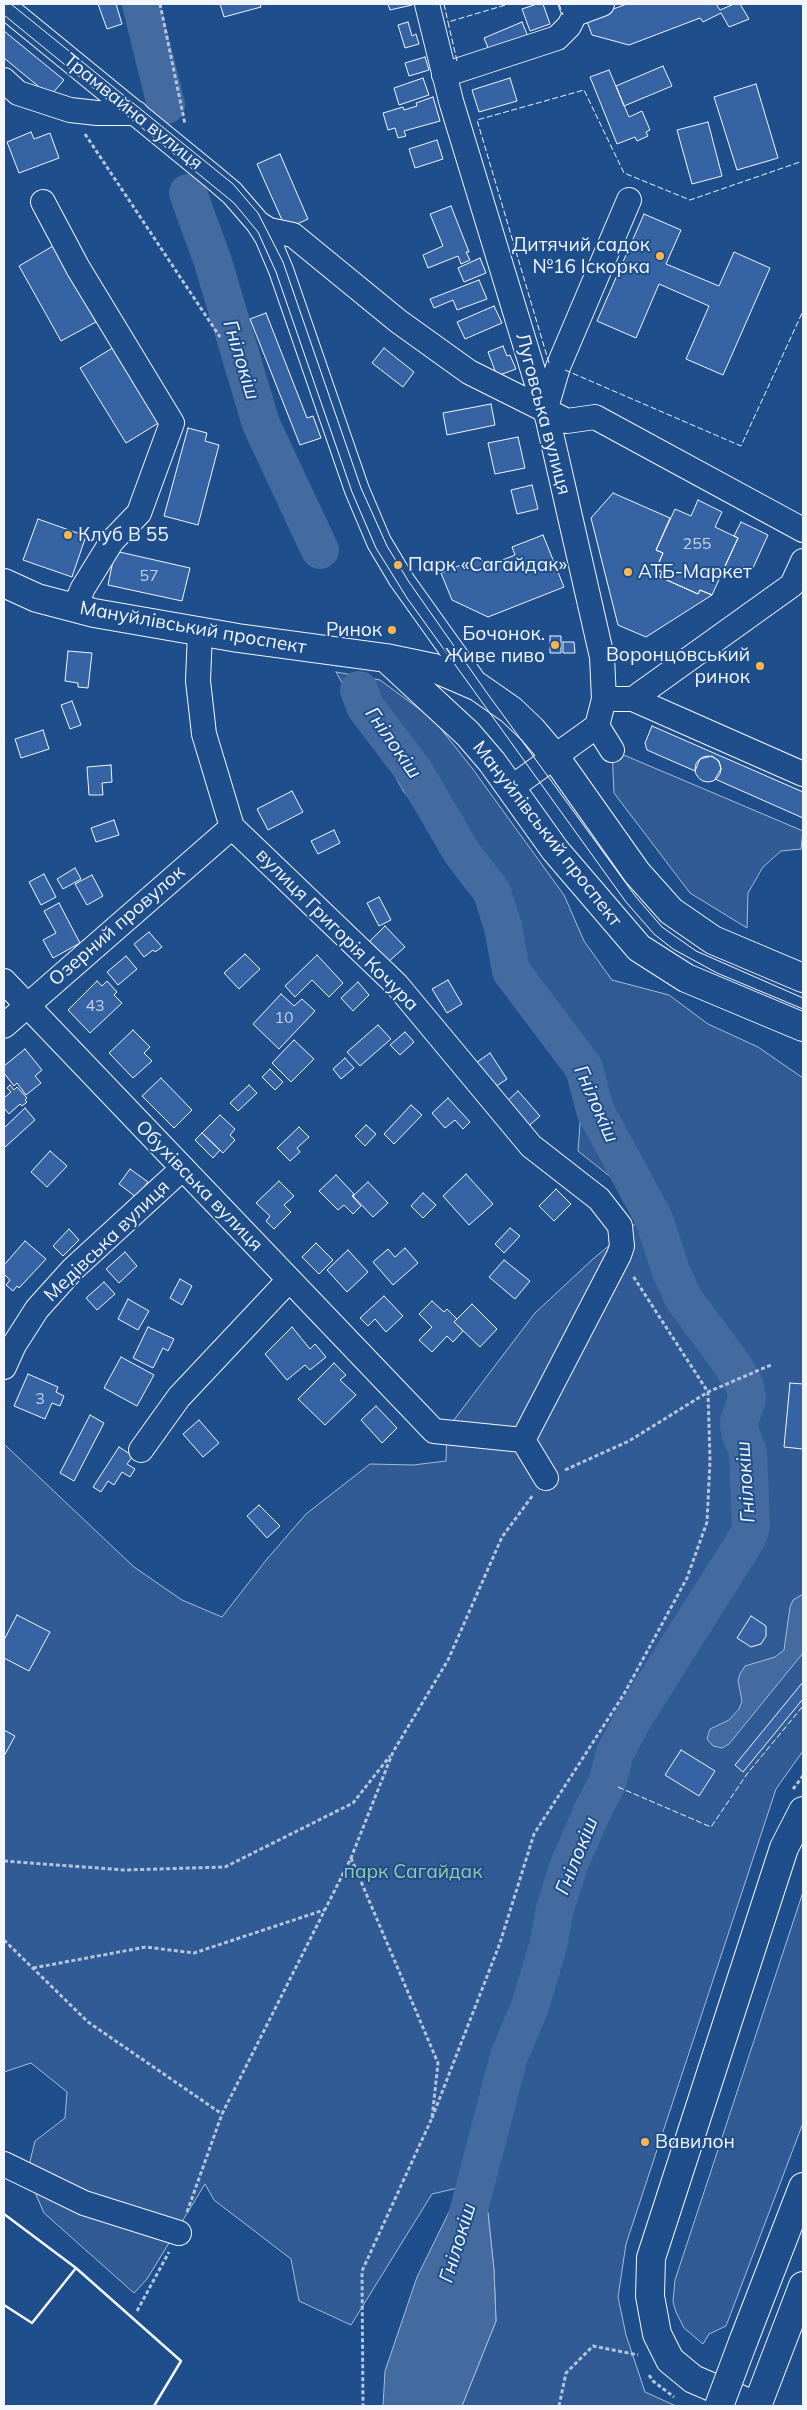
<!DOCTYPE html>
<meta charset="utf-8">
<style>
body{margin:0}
#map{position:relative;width:807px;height:2410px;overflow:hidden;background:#1f4e8c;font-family:Mulish,sans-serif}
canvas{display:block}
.frame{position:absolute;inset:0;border:5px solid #f2f6ff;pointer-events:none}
</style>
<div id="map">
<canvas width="807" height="2410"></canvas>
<div class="frame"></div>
</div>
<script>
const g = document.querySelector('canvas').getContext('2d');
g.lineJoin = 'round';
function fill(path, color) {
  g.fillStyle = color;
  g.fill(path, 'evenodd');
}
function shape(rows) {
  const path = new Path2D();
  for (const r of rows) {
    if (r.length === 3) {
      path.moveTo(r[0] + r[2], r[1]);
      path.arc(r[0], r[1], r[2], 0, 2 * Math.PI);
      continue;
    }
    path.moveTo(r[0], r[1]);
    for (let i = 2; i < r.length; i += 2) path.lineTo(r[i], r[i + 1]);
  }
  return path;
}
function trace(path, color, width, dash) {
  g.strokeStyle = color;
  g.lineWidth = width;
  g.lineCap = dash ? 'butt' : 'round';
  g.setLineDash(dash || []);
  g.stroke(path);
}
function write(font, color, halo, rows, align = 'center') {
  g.font = font + ' Mulish,sans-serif';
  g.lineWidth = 4;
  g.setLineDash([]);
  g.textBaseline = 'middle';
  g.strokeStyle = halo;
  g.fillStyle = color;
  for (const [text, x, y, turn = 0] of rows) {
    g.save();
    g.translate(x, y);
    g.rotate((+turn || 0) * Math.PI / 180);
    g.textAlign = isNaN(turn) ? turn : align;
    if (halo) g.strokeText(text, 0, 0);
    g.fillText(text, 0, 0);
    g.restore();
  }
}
const built = shape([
 [336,672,380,680,433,719,472,768,564,895,584,941,612,980,669,995,708,1024,758,1047,803,1078,803,1751,776,1789,626,2244,618,2297,626,2335,645,2392,676,2406,462,2406,496,2321,494,2270,488,2213,475,2184,432,2194,351,2325,299,2301,291,2259,214,2200,205,2184,147,2279,134,2293,44,2213,27,2174,35,2141,65,2118,67,2092,31,2063,4,2072,4,1444,134,1567,182,1600,222,1617,267,1559,306,1514,370,1464,413,1465,446,1461,447,1429,535,1313,593,1259,642,1218,627,1190,578,1151,581,1110,566,1044,520,970,495,911,477,880,404,792,336,672],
 [612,750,803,831,801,849,781,851,763,867,748,893,747,928,690,893,614,793,612,750],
 [803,1892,803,2123,726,2326,709,2334,703,2344,684,2328,676,2312,673,2302,675,2280,803,1892]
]);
fill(built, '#305b95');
trace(built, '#a8bbd7', 1);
const water = shape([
 [803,1594,803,1653,729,1744,722,1748,713,1746,707,1739,710,1729,729,1720,739,1709,742,1701,738,1680,740,1674,745,1666,775,1657,784,1650,790,1607,793,1600,803,1594],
 [475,2184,488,2213,494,2270,496,2321,462,2406,383,2406,385,2371,417,2277,455,2200,475,2184]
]);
fill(water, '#446ba0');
trace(water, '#a8bbd7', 1);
trace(shape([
 [141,4,166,105],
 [188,193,213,262,261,424,320,550],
 [359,690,366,708,414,771,462,853,492,892,503,927,511,971,584,1068,595,1110,654,1219,671,1271,683,1298,732,1364,745,1386,747,1399,739,1422,740,1432,748,1452,751,1527,747,1538,633,1719,615,1753,607,1783,592,1812,569,1865,555,1909,548,1946,529,2009,509,2056,463,2232]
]), '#446ba0', 38);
const building = shape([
 [98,4,116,4,122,24,107,29,98,4],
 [220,4,260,4,261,7,224,17,220,4],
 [388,4,411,4,412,5,390,10,388,4],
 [537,4,543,4,550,24,530,31,522,9,537,4],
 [627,4,716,4,720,10,734,4,740,4,749,19,729,27,721,13,703,22,700,18,629,45,592,35,586,19,627,4],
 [408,22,412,36,416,34,419,44,405,48,398,25,408,22],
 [522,22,529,39,491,55,484,38,522,22],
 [4,31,64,80,50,96,4,58,4,31],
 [425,57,429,70,409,76,405,63,425,57],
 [663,66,672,86,624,106,616,86,663,66],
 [609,70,629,117,642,111,650,130,646,132,648,136,637,141,635,137,617,144,590,77,609,70],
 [423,78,429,95,399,105,394,88,423,78],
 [510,78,517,101,479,112,472,90,510,78],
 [756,84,778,158,737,170,714,97,756,84],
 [433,97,440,121,404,131,406,136,398,138,395,128,388,130,383,113,403,107,404,110,417,106,416,103,433,97],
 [708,122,722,176,692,184,677,130,708,122],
 [31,132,34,139,50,133,59,158,19,173,7,142,31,132],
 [437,140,443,159,415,168,409,149,437,140],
 [280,154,308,219,286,229,257,164,280,154],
 [451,206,469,252,466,252,470,260,461,264,458,256,428,268,423,255,443,246,430,214,451,206],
 [644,214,681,230,666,264,719,286,734,252,770,268,723,375,686,359,709,306,659,284,636,338,597,321,644,214],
 [53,246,96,322,61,341,19,266,53,246],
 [480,258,486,273,464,282,458,268,480,258],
 [479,280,487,299,457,310,453,300,434,308,430,299,479,280],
 [494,306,502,323,465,339,457,322,494,306],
 [266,313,307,418,313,416,321,438,300,445,250,319,266,313],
 [503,346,507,356,510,355,516,369,497,376,488,352,503,346],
 [114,347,160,422,126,443,80,368,114,347],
 [384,348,414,372,403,387,372,363,384,348],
 [491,404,495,425,447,435,443,413,491,404],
 [188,428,207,433,205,441,219,445,198,525,164,516,188,428],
 [518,437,525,468,495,474,488,443,518,437],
 [532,485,538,509,517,514,511,490,532,485],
 [613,493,670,518,656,550,663,553,656,569,662,572,660,577,698,594,700,590,712,595,646,637,618,625,591,518,613,493],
 [698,500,722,512,715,527,738,538,712,595,700,590,698,594,660,577,662,572,656,569,663,553,656,550,675,509,691,516,698,500],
 [38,519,86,536,72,577,23,560,38,519],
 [741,522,768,535,752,570,743,566,736,573,724,568,738,538,734,536,741,522],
 [543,535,564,587,488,617,452,600,441,573,481,557,485,567,515,555,512,547,543,535],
 [115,551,190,568,182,601,108,585,115,551],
 [550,636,561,636,561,653,550,653,550,636],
 [563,642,574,642,575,653,563,653,563,642],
 [68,651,92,653,88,688,78,687,78,683,65,681,68,651],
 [72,701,81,725,70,729,61,705,72,701],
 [652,726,803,792,803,818,715,779,721,769,719,761,712,756,700,759,695,771,647,750,645,743,652,726],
 [43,730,49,749,21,758,15,739,43,730],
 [708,769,13],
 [111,765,112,782,102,783,103,795,89,795,87,767,111,765],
 [292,791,303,812,268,830,257,809,292,791],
 [114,820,119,835,96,842,91,828,114,820],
 [334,830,340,843,318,854,311,841,334,830],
 [75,868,81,879,63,889,57,879,75,868],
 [44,874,56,897,41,905,29,882,44,874],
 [92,875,103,896,87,905,75,884,92,875],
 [379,897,391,920,379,926,367,903,379,897],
 [59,903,80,943,53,958,43,940,56,933,44,911,59,903],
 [385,926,405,947,388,962,369,942,385,926],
 [149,932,162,947,155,952,153,950,144,957,134,944,149,932],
 [245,954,260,969,239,989,224,973,245,954],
 [317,955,343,983,329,997,312,980,295,997,285,986,317,955],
 [126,956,137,969,118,985,107,972,126,956],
 [448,980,462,1004,447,1013,432,989,448,980],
 [97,981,102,986,107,981,117,992,114,995,122,1003,90,1033,68,1010,97,981],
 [358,982,369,995,353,1011,341,998,358,982],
 [281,994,294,1006,302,999,315,1011,279,1049,253,1024,281,994],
 [378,1025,391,1039,360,1066,347,1052,378,1025],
 [133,1030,150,1047,144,1053,152,1061,133,1078,109,1053,133,1030],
 [405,1032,414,1042,400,1055,390,1045,405,1032],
 [294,1040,314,1059,291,1082,272,1063,294,1040],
 [25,1049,42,1070,35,1076,41,1083,26,1095,17,1083,14,1086,4,1073,4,1066,25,1049],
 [490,1053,507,1079,489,1091,473,1065,490,1053],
 [345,1058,354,1068,341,1079,333,1069,345,1058],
 [270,1069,283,1082,275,1090,262,1077,270,1069],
 [161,1078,192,1110,174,1128,142,1096,161,1078],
 [10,1085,14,1090,17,1087,27,1098,25,1100,27,1102,22,1106,20,1104,9,1114,4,1108,4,1098,11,1092,7,1088,10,1085],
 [249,1085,257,1093,238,1111,230,1103,249,1085],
 [518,1091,540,1116,524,1130,502,1106,518,1091],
 [448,1098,470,1122,463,1129,455,1120,445,1128,432,1113,448,1098],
 [411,1105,422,1115,394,1144,384,1134,411,1105],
 [25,1108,35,1120,4,1148,4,1128,25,1108],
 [220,1115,235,1129,230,1135,235,1140,223,1153,202,1133,220,1115],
 [366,1125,376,1134,365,1146,355,1136,366,1125],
 [299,1127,309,1137,297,1148,300,1152,290,1161,277,1148,299,1127],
 [202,1133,220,1150,213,1158,195,1140,202,1133],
 [50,1151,67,1166,47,1187,31,1172,50,1151],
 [130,1169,148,1182,136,1197,119,1184,130,1169],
 [466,1174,493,1204,469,1225,443,1196,466,1174],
 [336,1175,354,1194,352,1196,361,1206,353,1214,344,1205,338,1210,319,1191,336,1175],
 [279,1181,294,1196,284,1205,291,1212,274,1229,266,1221,270,1216,256,1203,279,1181],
 [368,1182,388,1203,373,1217,353,1196,368,1182],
 [556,1189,571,1204,554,1221,539,1206,556,1189],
 [423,1193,436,1205,423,1218,411,1206,423,1193],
 [510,1228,520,1236,504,1253,495,1244,510,1228],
 [69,1229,79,1240,63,1256,53,1246,69,1229],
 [25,1241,46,1259,19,1288,17,1286,13,1291,6,1285,10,1280,4,1274,4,1265,25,1241],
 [316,1243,333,1260,319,1274,302,1257,316,1243],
 [405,1248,418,1263,393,1285,373,1262,388,1249,395,1257,405,1248],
 [348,1250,368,1272,347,1292,327,1270,348,1250],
 [125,1252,137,1266,119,1283,106,1269,125,1252],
 [504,1260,530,1281,515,1299,489,1277,504,1260],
 [180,1279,192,1286,182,1305,170,1298,180,1279],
 [104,1282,115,1294,97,1310,86,1298,104,1282],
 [384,1296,403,1316,386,1332,375,1319,368,1326,360,1318,384,1296],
 [128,1299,149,1311,138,1330,118,1319,128,1299],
 [432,1301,444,1312,447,1309,457,1319,454,1322,463,1331,453,1342,447,1336,432,1352,419,1340,432,1327,419,1314,432,1301],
 [472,1304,497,1329,480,1347,454,1322,472,1304],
 [148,1327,174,1339,168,1351,163,1348,153,1368,133,1358,148,1327],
 [292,1327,310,1349,315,1344,326,1357,310,1370,305,1365,287,1380,265,1354,292,1327],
 [121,1357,154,1375,137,1406,104,1388,121,1357],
 [334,1363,346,1375,340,1380,356,1395,325,1425,298,1399,334,1363],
 [28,1374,58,1387,56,1392,64,1396,60,1406,52,1403,45,1419,14,1406,28,1374],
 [790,1383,803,1384,803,1449,784,1447,790,1383],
 [376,1406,397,1428,382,1443,361,1420,376,1406],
 [90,1415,104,1423,74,1481,60,1473,90,1415],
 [199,1420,219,1443,203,1457,183,1434,199,1420],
 [119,1447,133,1456,127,1464,135,1469,130,1477,122,1472,114,1485,108,1481,101,1492,93,1487,119,1447],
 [259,1505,280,1526,267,1538,247,1516,259,1505],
 [17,1615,50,1632,29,1671,4,1658,4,1640,17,1615],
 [751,1616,766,1626,766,1636,761,1644,751,1647,737,1638,751,1616],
 [803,1682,803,1699,743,1772,735,1765,803,1682],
 [4,1730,15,1736,4,1756,4,1730],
 [681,1750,715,1771,699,1796,665,1775,681,1750]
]);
fill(building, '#3563a3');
trace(building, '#f2f6ff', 1);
const minor = shape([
 [427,4,451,101,548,420,602,657,604,699,597,726,511,788],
 [4,6,212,176,232,193,258,223,267,237,281,270,357,490,379,542,401,579,478,687],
 [575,14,602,4],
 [444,75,557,38,569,26,575,14,571,4],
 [4,80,18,93,70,110,97,113,136,113],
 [43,202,78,268,172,423,139,513,112,541,83,588,74,608],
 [258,223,269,230,293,235,398,321,469,372,567,421,595,417,803,530],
 [545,411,558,367,629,200],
 [200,632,198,681,204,734,232,827,397,985,531,1146,599,1199,620,1226,622,1246,619,1255,523,1440],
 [604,699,633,699,792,585,803,561],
 [633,699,803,774],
 [597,726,612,750],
 [4,981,434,1431,523,1440,546,1478],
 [4,1026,232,827],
 [4,1367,14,1345,37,1309,73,1269,183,1168],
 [141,1450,179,1397,289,1280],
 [4,2164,84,2203,179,2233]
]);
const major = shape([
 [4,583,37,598,94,613,238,638,386,658,434,668,478,687,511,710,532,730,555,757,637,873,671,911,713,940,803,978],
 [386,658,468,734,492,762,555,850,639,948,686,978,803,1027],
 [743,2342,803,2187],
 [756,2406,693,2379,670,2360,657,2334,650,2296,651,2258,784,1848,803,1811],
 [757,2406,803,2286]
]);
trace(minor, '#f2f6ff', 26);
trace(major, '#f2f6ff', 30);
trace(shape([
 [160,4,185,124],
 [85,134,220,337],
 [565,1470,629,1441,708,1392,771,1365],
 [793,1789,803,1776],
 [351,1858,438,2063,432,2118,362,2271,363,2406],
 [4,1861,124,1870,225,1867,353,1803,390,1756],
 [4,1940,88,2022,222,2114],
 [33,1968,146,1947,194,1953,324,1910],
 [432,2118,500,1943,534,1834,624,1694,687,1578,707,1522,710,1461,708,1392,633,1276],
 [187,2212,222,2114,351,1858,393,1752,448,1660,502,1537,533,1495],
 [137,2311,169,2252],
 [649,2375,653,2381,674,2397],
 [559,2406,566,2373,593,2346,638,2355]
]), '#b3c4dc', 3, [4, 2.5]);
trace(minor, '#1f4e8c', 24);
trace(major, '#1f4e8c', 28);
trace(shape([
 [11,4,233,184,258,213,283,262,361,488,387,546,409,582,487,693,636,897,662,927,696,951,803,998],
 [4,15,234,203,258,232,276,272,352,492,376,548,407,598,626,902,654,934,673,949,717,973,803,1009]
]), '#f2f6ff', 1);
const majorBridge = shape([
 [719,2406,743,2342]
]);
trace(majorBridge, '#f2f6ff', 30, []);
trace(majorBridge, '#1f4e8c', 28);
trace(shape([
 [444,4,448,22],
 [559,4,563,15],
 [457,61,448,22,509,4],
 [549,363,477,120,584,90,624,173,690,200,800,162],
 [565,370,741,446,803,311],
 [618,1787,711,1827,747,1774,803,1706]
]), '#f2f6ff', 1, [6, 2.5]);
trace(shape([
 [4,2214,76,2268,32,2323,4,2305],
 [76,2268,181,2361,154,2406]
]), '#f2f6ff', 2.5);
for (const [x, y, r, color] of [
 [660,256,5,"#ffb74d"],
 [68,535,5,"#ffb74d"],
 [398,565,5,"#ffb74d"],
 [628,572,5,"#ffb74d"],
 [392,630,5,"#ffb74d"],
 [555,645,5,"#ffb74d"],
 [760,666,5,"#ffb74d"],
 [645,2142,5,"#ffb74d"]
]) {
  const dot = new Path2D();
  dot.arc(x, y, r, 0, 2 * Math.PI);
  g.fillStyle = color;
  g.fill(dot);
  trace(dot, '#1f4e8c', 2);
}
write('16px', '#c3d1e8', null, [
 ["255",697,544],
 ["57",149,576],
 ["43",95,1006],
 ["10",284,1018],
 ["3",40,1399]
]);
write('19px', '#f2f6ff', '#1f4e8c', [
 ["Трамвайна вулиця",133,112,39],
 ["Луговська вулиця",543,414,75],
 ["Мануйлівський проспект",193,628,10],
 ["Мануйлівський проспект",547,834,52],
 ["Озерний провулок",117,926,-41],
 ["вулиця Григорія Кочура",337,930,45],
 ["Обухівська вулиця",199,1186,46],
 ["Медівська вулиця",107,1241,-44]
]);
write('19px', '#f2f6ff', '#1f4e8c', [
 ["Дитячий садок",650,245],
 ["№16 Іскорка",650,267],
 ["Клуб В 55",78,535,"left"],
 ["Парк «Сагайдак»",408,565,"left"],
 ["АТБ-Маркет",638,572,"left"],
 ["Ринок",382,630],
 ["Бочонок.",545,634],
 ["Живе пиво",545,656],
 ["Воронцовський",750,655],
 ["ринок",750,677],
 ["Вавилон",655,2142,"left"]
], 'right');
write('19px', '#97c8a6', '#1f4e8c', [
 ["парк Сагайдак",413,1872]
]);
write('italic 20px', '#f2f6ff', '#1f4e8c', [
 ["Гнілокіш",241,360,73],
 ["Гнілокіш",393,743,55],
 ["Гнілокіш",596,1104,66],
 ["Гнілокіш",746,1482,-94],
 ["Гнілокіш",577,1856,-68],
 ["Гнілокіш",458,2243,-73]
]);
</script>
